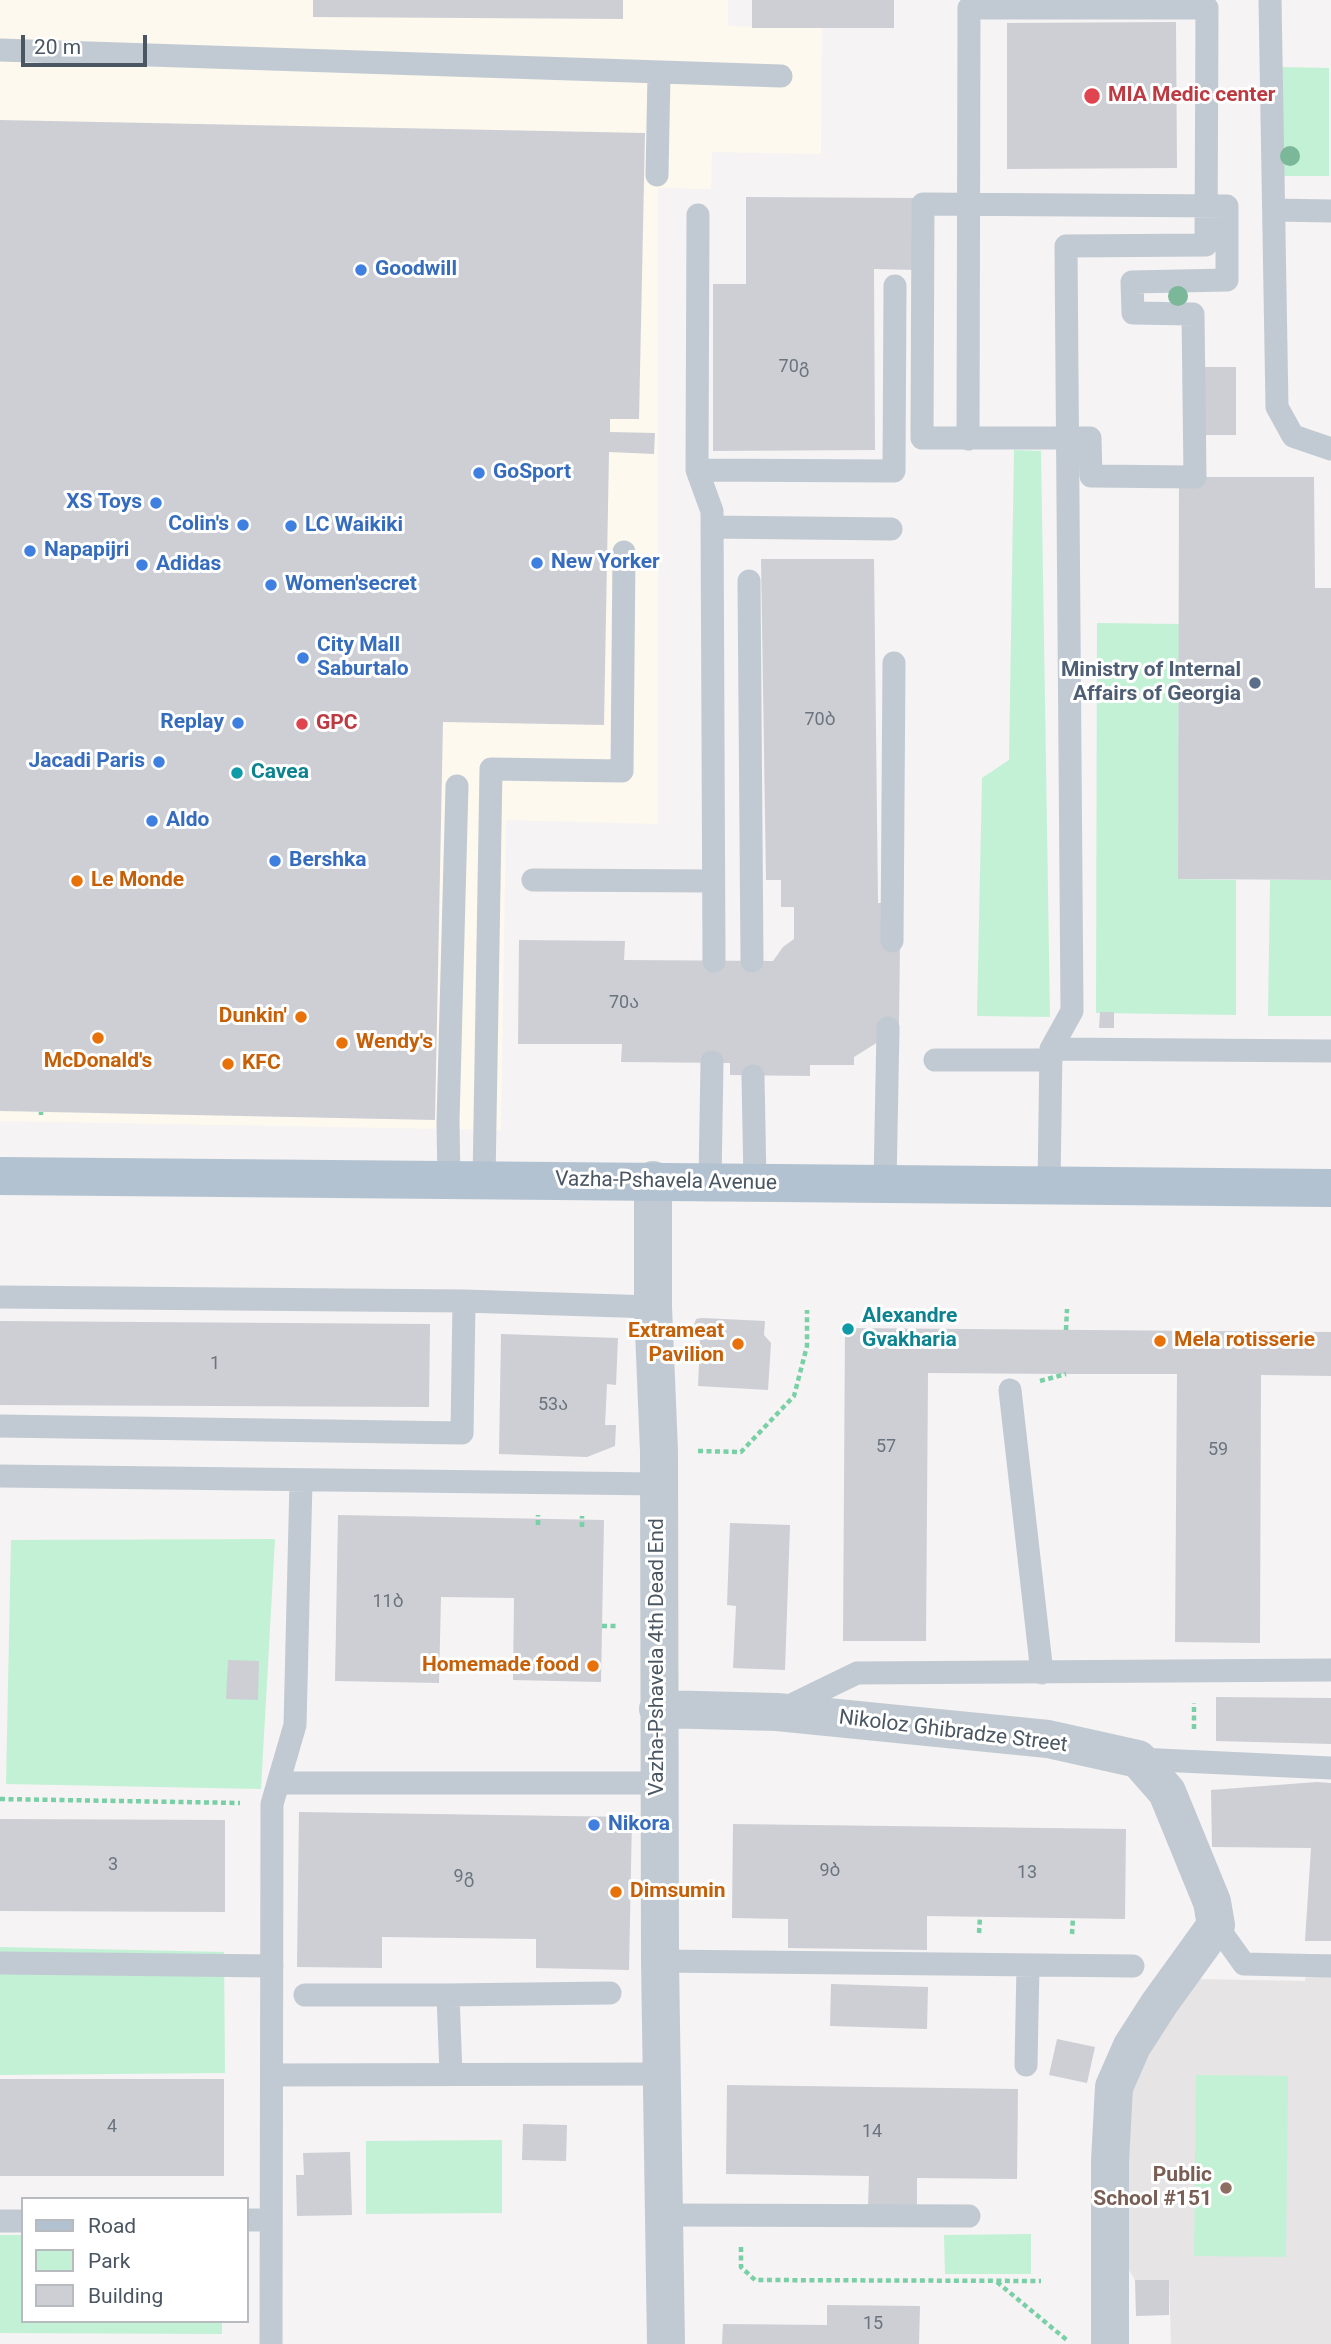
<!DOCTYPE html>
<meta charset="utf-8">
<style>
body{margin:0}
#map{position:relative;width:1331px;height:2344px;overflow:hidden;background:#f5f3f3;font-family:Roboto,sans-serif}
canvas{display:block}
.legend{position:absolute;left:21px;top:2197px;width:228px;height:126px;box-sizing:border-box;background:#fff;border:2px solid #b7bbc0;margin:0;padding:9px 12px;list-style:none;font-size:21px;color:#4a5661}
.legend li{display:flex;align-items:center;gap:14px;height:35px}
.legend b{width:35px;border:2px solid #b7bbc0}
.scale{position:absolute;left:21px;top:35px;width:126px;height:32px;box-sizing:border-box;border:4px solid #4a5661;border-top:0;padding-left:9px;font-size:21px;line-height:24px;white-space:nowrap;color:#4a5661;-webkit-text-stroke:5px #fff;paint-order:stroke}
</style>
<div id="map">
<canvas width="1331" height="2344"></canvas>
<ul class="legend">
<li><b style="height:9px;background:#b3c2d1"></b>Road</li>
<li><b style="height:19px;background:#c3f1d5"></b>Park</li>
<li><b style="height:19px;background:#cdcfd5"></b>Building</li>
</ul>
<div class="scale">20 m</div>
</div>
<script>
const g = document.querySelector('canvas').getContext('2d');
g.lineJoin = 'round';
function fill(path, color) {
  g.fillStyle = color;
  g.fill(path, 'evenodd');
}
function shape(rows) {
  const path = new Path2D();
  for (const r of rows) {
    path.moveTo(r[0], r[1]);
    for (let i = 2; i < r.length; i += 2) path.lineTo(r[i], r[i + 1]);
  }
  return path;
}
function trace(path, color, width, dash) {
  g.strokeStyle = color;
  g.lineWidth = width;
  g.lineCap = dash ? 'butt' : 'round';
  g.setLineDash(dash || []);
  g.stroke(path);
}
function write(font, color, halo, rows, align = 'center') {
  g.font = font + ' Roboto,"Noto Sans Georgian",sans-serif';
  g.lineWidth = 6;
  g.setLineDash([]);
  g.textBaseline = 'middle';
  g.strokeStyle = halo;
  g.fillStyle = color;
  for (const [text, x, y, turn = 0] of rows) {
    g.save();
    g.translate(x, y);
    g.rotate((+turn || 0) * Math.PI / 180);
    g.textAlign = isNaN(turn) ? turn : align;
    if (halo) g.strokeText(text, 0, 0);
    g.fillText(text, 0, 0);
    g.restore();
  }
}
fill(shape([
 [0,0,728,0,728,26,822,28,821,154,712,152,711,189,658,188,658,824,506,820,501,1130,0,1121]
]), '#fdf9ef');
fill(shape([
 [1309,1954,1331,1954,1331,2344,1171,2344,1169,2280,1135,2280,1120,2255,1121,2120,1142,2055,1193,1979,1305,1981]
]), '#e6e4e5');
fill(shape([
 [1281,67,1329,68,1329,176,1281,176],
 [1014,450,1041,451,1050,1017,977,1016,982,778,1009,760],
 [1097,623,1179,624,1178,879,1236,880,1236,1015,1096,1013],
 [1270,880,1331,880,1331,1016,1268,1016],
 [275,1539,261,1789,6,1784,11,1540],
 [0,1947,224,1952,225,2073,0,2075],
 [1196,2075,1288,2076,1286,2257,1194,2256],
 [502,2140,502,2213,366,2214,366,2141],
 [1031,2234,1031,2274,945,2274,944,2235],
 [0,2235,23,2235,23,2321,222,2321,222,2334,0,2333]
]), '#c3f1d5');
fill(shape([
 [313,0,623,0,623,19,313,17],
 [752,0,894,0,894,28,752,28],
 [1176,22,1177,168,1007,169,1007,23],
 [0,120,645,133,639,419,610,419,610,432,655,433,654,454,609,452,604,725,443,722,435,1120,0,1111],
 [746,197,917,198,917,270,874,269,875,450,713,451,713,284,746,284],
 [1194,367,1236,367,1236,435,1195,435],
 [1179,477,1314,477,1315,588,1331,588,1331,880,1178,879],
 [761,559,874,559,878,903,886,903,900,941,899,1024,891,1023,878,1042,854,1057,854,1065,810,1065,810,1076,730,1075,730,1063,621,1062,622,1044,518,1044,519,940,625,941,624,960,773,961,783,947,794,939,794,907,781,907,781,880,766,880],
 [1100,1012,1114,1012,1114,1028,1099,1028],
 [702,1318,765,1321,764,1335,771,1343,768,1390,698,1386,700,1341,692,1331,696,1319],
 [0,1321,430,1324,429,1407,0,1405],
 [845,1328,1331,1332,1331,1376,1261,1375,1260,1643,1175,1642,1177,1374,1066,1374,928,1373,926,1641,843,1641],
 [501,1334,618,1338,616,1385,607,1384,605,1425,616,1425,615,1446,587,1457,499,1454],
 [338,1515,604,1520,601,1682,513,1680,514,1598,441,1597,439,1683,335,1681],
 [730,1523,790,1525,785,1670,733,1668,736,1606,727,1605],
 [228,1660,259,1661,258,1700,226,1699],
 [1216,1697,1331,1698,1331,1744,1216,1741],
 [1317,1782,1331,1783,1331,1941,1305,1941,1311,1848,1212,1847,1211,1790],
 [299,1812,632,1817,629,1970,536,1968,536,1939,382,1937,382,1968,297,1967],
 [0,1819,225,1820,225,1912,0,1911],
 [733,1824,1126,1829,1125,1919,927,1916,927,1950,788,1948,788,1919,732,1918],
 [831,1984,928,1987,927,2029,830,2026],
 [1057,2039,1095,2047,1087,2083,1049,2075],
 [0,2079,224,2079,224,2176,0,2176],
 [727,2085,1018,2089,1017,2179,917,2178,917,2207,868,2206,869,2176,726,2174],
 [523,2124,567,2125,566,2161,522,2160],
 [350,2152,352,2215,297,2216,296,2175,304,2175,303,2153],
 [1135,2280,1169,2280,1169,2315,1136,2316],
 [827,2305,920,2306,919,2344,722,2344,723,2324,827,2325]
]), '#cdcfd5');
trace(shape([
 [41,1112,41,1115],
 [1066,1330,1067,1309],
 [1040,1381,1066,1374],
 [698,1451,741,1452,794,1396,807,1346,807,1310],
 [538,1525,538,1515],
 [582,1527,582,1516],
 [602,1626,619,1626],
 [1194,1729,1194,1703],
 [0,1799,240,1803],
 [979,1933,980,1917],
 [1072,1934,1073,1918],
 [741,2247,741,2267,755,2280,1041,2281],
 [997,2282,1068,2341]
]), '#7ad0a6', 4.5, [5, 3.5]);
trace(shape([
 [1270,0,1277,407,1293,436,1331,449],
 [0,50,781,76],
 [657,175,659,74],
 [923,204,1227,206,1227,280,1132,282,1133,313,1193,314,1195,477,1091,476,1090,438,922,438,923,204],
 [1274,210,1331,211],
 [698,215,697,470,712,511,714,961],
 [968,439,969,8,1207,8,1206,245,1066,246,1072,1011,1051,1049,1049,1185],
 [697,470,894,471,895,286],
 [712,527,891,529],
 [749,581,752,961],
 [533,880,712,881],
 [892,941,894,663],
 [1051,1049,1331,1051],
 [935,1060,1051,1060],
 [753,1076,755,1183],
 [449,1180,448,1122,457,786],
 [484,1180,491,769,622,771,624,552],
 [710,1181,712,1062],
 [885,1184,888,1028],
 [0,1297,464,1301,653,1307],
 [1010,1390,1042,1673],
 [0,1426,462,1433,464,1301],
 [0,1476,658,1484],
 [783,1709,857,1673,1331,1670],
 [1138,1759,1331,1768],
 [278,1783,659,1783],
 [1216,1925,1244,1964,1331,1966],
 [660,1961,1133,1966],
 [0,1963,272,1966],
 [305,1995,448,1995],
 [1026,2065,1028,1966],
 [451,2074,448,1995,610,1993],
 [272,2075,662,2074],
 [665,2215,969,2216],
 [247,2220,271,2220],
 [0,2221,23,2221],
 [271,2344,272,1804,295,1725,301,1481]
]), '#c1cad2', 23);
trace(shape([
 [653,1180,653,1307,659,1451,660,1961,666,2344],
 [658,1709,777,1712,1048,1739,1138,1759,1167,1792,1212,1902,1216,1925,1159,2004,1132,2046,1114,2087,1110,2161,1110,2344]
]), '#c1cad2', 38);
trace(shape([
 [0,1176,1331,1188]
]), '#b3c2d1', 38);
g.fillStyle = '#7bb799';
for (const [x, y] of [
 [1290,156],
 [1178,296]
]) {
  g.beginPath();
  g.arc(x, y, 10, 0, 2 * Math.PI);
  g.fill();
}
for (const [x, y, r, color] of [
 [1092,96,9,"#e0444e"],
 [361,270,7,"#3f7fe0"],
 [479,473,7,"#3f7fe0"],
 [156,503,7,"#3f7fe0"],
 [243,525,7,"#3f7fe0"],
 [291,526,7,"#3f7fe0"],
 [30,551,7,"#3f7fe0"],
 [537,563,7,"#3f7fe0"],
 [142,565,7,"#3f7fe0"],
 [271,585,7,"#3f7fe0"],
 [303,658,7,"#3f7fe0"],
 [1255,683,7,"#5c6f8a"],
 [238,723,7,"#3f7fe0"],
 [302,724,7,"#e0444e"],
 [159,762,7,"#3f7fe0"],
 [237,773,7,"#0f9aa8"],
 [152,821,7,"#3f7fe0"],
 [275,861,7,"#3f7fe0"],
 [77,881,7,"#e8710a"],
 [301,1017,7,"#e8710a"],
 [98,1038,7,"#e8710a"],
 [342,1043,7,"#e8710a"],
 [228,1064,7,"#e8710a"],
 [848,1329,7,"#0f9aa8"],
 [1160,1341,7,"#e8710a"],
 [738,1344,7,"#e8710a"],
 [593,1666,7,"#e8710a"],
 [594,1825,7,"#3f7fe0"],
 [616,1892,7,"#e8710a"],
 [1226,2188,7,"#8d6e63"]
]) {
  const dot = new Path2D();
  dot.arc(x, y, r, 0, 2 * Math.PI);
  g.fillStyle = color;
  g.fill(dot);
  trace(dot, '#fff', 2.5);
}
write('18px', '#6b747e', null, [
 ["70გ",794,367],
 ["70ბ",820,720],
 ["70ა",624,1003],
 ["1",215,1364],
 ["53ა",553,1405],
 ["57",886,1447],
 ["59",1218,1450],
 ["11ბ",388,1602],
 ["3",113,1865],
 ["9ბ",830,1871],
 ["13",1027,1873],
 ["9გ",464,1877],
 ["4",112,2127],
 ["14",872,2132],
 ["15",873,2324]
]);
write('bold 21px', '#be3a42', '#fff', [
 ["MIA Medic center",1108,96],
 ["GPC",316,724]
], 'left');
write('bold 21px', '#366cbe', '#fff', [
 ["Goodwill",375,270],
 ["GoSport",493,473],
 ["XS Toys",142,503,"right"],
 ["Colin's",229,525,"right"],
 ["LC Waikiki",305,526],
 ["Napapijri",44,551],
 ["New Yorker",551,563],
 ["Adidas",156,565],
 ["Women'secret",285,585],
 ["City Mall",317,646],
 ["Saburtalo",317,670],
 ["Replay",224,723,"right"],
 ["Jacadi Paris",145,762,"right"],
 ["Aldo",166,821],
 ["Bershka",289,861],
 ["Nikora",608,1825]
], 'left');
write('bold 21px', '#4e5e75', '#fff', [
 ["Ministry of Internal",1241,671],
 ["Affairs of Georgia",1241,695]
], 'right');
write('bold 21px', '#0d838f', '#fff', [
 ["Cavea",251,773],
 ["Alexandre",862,1317],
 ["Gvakharia",862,1341]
], 'left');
write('bold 21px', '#c56008', '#fff', [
 ["Le Monde",91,881],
 ["Dunkin'",287,1017,"right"],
 ["Wendy's",356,1043],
 ["McDonald's",98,1062,"center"],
 ["KFC",242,1064],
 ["Extrameat",724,1332,"right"],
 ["Pavilion",724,1356,"right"],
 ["Mela rotisserie",1174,1341],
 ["Homemade food",579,1666,"right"],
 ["Dimsumin",630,1892]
], 'left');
write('21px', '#4a5661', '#fff', [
 ["Vazha-Pshavela Avenue",666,1182,1],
 ["Vazha-Pshavela 4th Dead End",658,1657,-90],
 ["Nikoloz Ghibradze Street",953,1732,7]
]);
write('bold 21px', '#785e54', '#fff', [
 ["Public",1212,2176],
 ["School #151",1212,2200]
], 'right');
</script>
